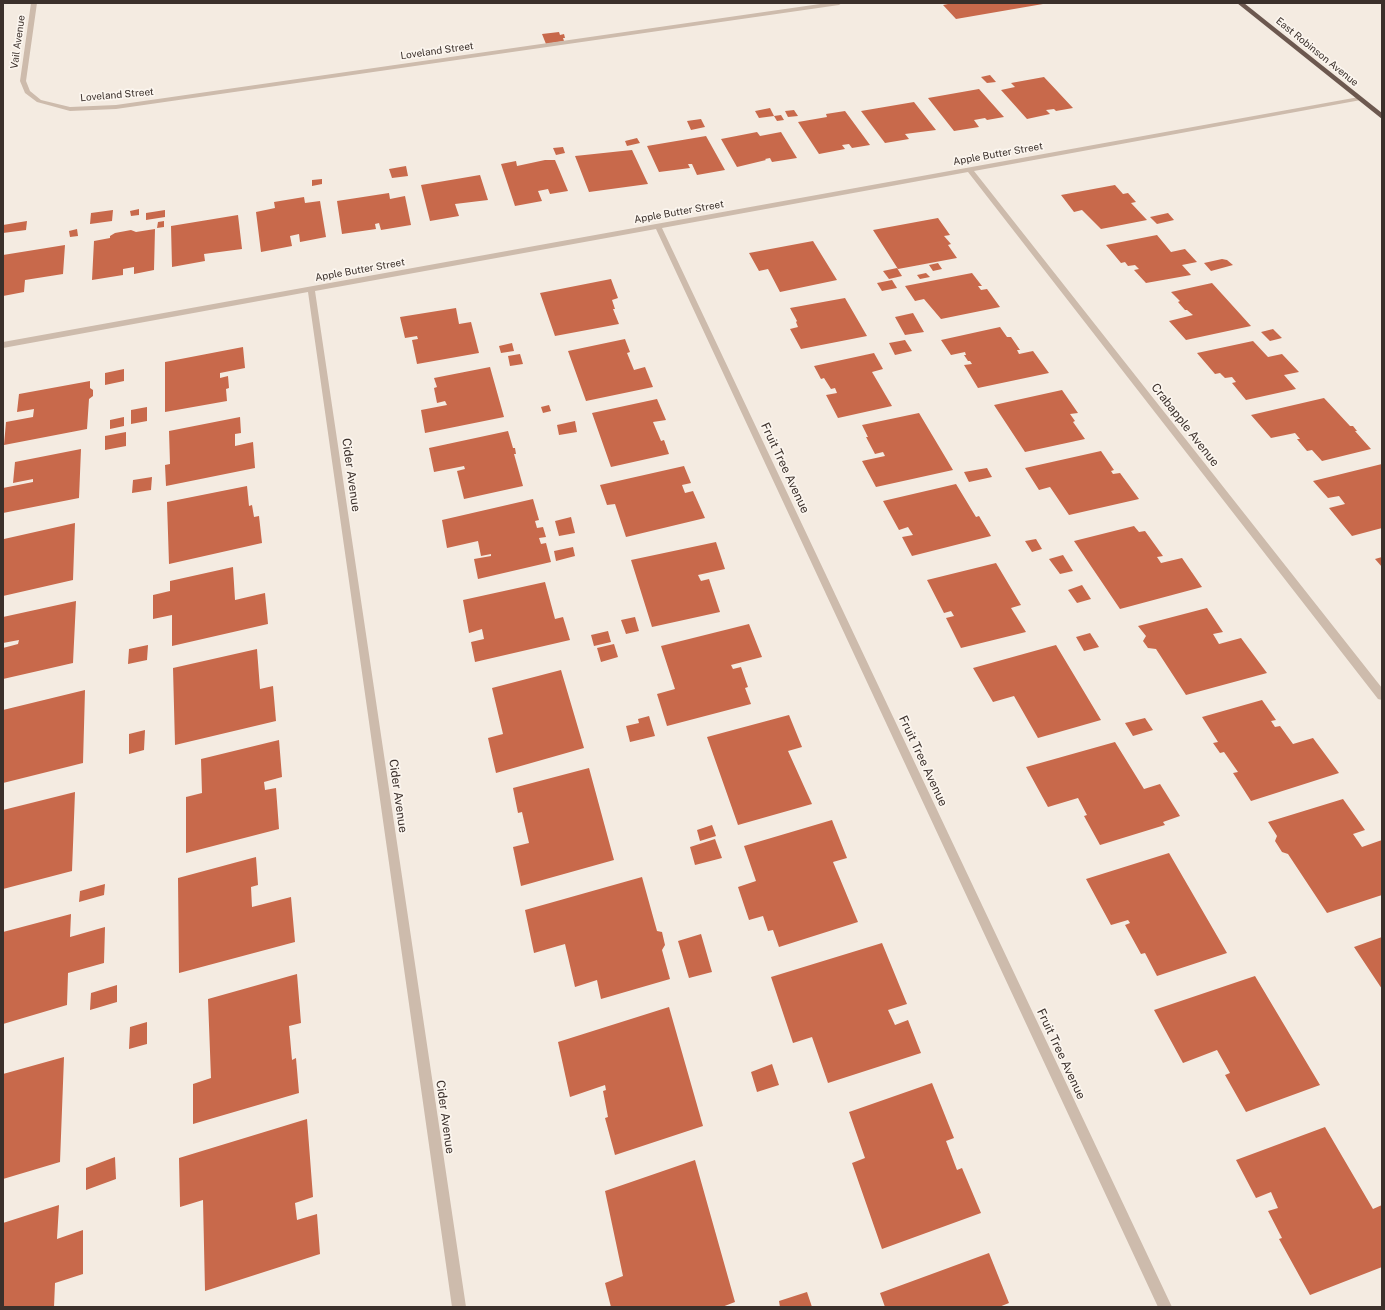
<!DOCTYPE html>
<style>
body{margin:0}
#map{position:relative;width:1385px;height:1310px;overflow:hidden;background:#f4ebe1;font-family:"Public Sans",sans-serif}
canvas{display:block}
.frame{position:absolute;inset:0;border:4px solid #3b302b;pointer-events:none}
</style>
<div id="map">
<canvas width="1385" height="1310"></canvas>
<div class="frame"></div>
</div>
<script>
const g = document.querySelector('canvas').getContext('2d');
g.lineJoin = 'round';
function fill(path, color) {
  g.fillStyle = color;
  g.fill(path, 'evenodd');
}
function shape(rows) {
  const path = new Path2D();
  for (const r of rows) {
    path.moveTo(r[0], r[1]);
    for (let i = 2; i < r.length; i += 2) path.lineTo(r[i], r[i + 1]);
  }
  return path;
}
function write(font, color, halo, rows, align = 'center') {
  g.font = font + ' "Public Sans",sans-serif';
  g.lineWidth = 3.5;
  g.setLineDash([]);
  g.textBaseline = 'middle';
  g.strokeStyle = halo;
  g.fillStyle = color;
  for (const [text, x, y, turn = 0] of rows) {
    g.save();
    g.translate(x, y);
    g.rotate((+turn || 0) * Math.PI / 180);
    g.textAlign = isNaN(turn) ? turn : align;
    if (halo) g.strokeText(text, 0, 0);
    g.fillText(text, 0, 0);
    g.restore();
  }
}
fill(shape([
 [953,3,1043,3,1043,4,956,19,943,5],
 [559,32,560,35,564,34,565,38,563,38,564,41,546,44,542,34],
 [990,75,996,82,987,83,981,77],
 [1044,77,1073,108,1056,111,1054,109,1046,110,1050,114,1027,119,1001,90,1015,87,1011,83],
 [979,89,1004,117,987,120,985,118,974,120,979,127,954,131,928,98],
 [914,102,936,130,905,134,909,139,885,143,861,111],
 [770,108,774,116,781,115,784,120,777,121,774,116,759,118,755,111],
 [794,110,798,116,788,117,785,111],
 [845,111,870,145,852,148,849,144,842,145,845,149,819,154,798,122,827,117,826,114],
 [701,119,705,127,691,130,687,121],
 [757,132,760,136,781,132,797,158,772,162,770,158,765,159,766,160,737,167,721,139],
 [706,136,725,170,697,175,692,164,688,164,690,168,659,172,647,146],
 [637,138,640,143,627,146,625,141],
 [563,147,565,153,556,155,553,148],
 [632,150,648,184,589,192,575,156],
 [545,160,555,160,568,191,550,194,548,189,538,191,542,201,515,206,501,164,516,161,517,166],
 [406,166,408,176,392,178,389,169],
 [480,175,488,200,455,204,459,216,430,221,421,185],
 [322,179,322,184,312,186,312,180],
 [1115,185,1123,194,1128,193,1136,202,1131,203,1147,220,1101,229,1082,210,1074,212,1061,195],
 [389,193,390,199,405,196,411,225,381,230,379,223,375,224,376,229,342,234,337,201],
 [304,197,305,203,320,201,326,237,300,242,299,234,290,236,292,246,261,252,256,212,275,208,274,202],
 [139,209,139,215,131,216,130,211],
 [113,210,112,221,90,224,91,213],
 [165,210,165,217,146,220,146,213],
 [1168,213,1174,220,1157,224,1150,217],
 [238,215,242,249,204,254,205,261,172,267,171,226],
 [938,218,950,235,944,236,951,244,948,245,957,258,898,269,873,230],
 [27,221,26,230,3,233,3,225],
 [164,221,164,227,157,228,158,222],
 [77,229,78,236,70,237,69,231],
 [155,229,154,270,134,274,134,267,123,269,123,275,92,280,94,241,110,238,110,236,115,233,131,230,136,232],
 [1157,235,1171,252,1185,249,1197,262,1182,265,1191,275,1146,283,1134,270,1139,269,1135,265,1128,266,1125,262,1121,263,1106,245],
 [813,241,837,280,780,292,768,269,759,271,749,253],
 [65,245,63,274,25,280,24,292,3,296,3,255],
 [1222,259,1227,260,1233,265,1211,271,1204,263],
 [938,263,942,269,933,271,929,265],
 [897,268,902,276,889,279,883,271],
 [926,273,930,277,920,279,917,275],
 [972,273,982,286,978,286,981,290,987,289,1000,307,941,319,924,299,915,301,905,286],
 [611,279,618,298,612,300,615,309,613,309,619,324,555,336,540,293],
 [892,280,897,288,882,291,877,283],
 [1212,283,1251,326,1186,340,1169,321,1193,315,1187,310,1185,310,1178,302,1180,301,1171,292],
 [845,298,867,336,801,349,790,329,798,327,796,322,797,321,790,308],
 [456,308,459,324,471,322,479,353,417,364,412,340,418,339,417,336,405,338,400,317],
 [913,313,924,332,905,335,895,317],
 [1000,327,1007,337,1011,337,1020,350,1017,350,1019,354,1033,351,1049,373,978,388,964,365,972,364,970,361,968,361,964,355,966,355,965,352,951,355,941,340],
 [1273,329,1282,338,1270,341,1261,332],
 [625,339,630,352,627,353,634,370,645,367,653,387,586,401,568,351],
 [905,340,912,351,895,355,889,343],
 [1253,341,1268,357,1282,354,1299,372,1284,375,1296,389,1246,400,1232,383,1236,382,1232,377,1225,378,1220,373,1215,374,1197,353],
 [512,343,514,351,501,353,499,346],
 [243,347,245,368,220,373,220,378,228,376,229,388,226,389,227,401,165,412,165,362],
 [874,353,883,369,872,372,892,406,838,418,826,395,837,393,835,388,831,389,824,378,821,379,814,366],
 [520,354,523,364,510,366,508,356],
 [490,367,504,417,425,433,421,410,447,405,445,401,437,403,434,388,437,387,434,378],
 [124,369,124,381,105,385,105,373],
 [90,381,90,388,93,390,93,396,89,399,87,429,4,445,6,422,33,417,34,409,17,412,19,394],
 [1062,390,1078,413,1070,414,1075,421,1073,422,1085,439,1025,452,994,405],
 [1324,398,1350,426,1353,426,1357,431,1355,431,1371,449,1322,461,1312,450,1307,451,1297,439,1300,439,1295,433,1271,438,1251,415],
 [657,399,666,420,653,422,661,441,664,440,669,454,611,467,592,413],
 [549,405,551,411,543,413,541,407],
 [147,407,147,421,131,424,131,410],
 [919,413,953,470,876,487,862,461,885,456,883,452,875,454,866,437,868,437,862,425],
 [124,417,124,426,110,429,110,420],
 [240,417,241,433,235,434,235,446,253,442,255,468,166,486,165,465,170,464,169,431],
 [575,421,577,432,559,435,557,425],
 [508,431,513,448,515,448,516,454,514,454,523,486,464,499,457,471,465,469,464,466,434,472,429,448],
 [126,432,126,446,105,450,105,436],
 [81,449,79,498,3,513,3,488,33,482,33,479,13,483,15,462],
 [1101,451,1114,470,1111,471,1113,474,1120,473,1139,499,1069,515,1050,487,1039,490,1025,468],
 [1382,464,1382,528,1352,536,1329,508,1345,504,1339,496,1328,498,1313,481],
 [684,466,691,483,682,485,685,493,693,491,705,518,626,537,615,504,607,505,600,485],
 [987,468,992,477,969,482,964,472],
 [152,477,151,490,132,493,133,480],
 [956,484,976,517,979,516,991,536,912,556,902,537,913,535,908,527,899,530,883,501],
 [247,486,249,506,252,505,254,517,259,516,262,543,169,564,167,502],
 [533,499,539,520,535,521,537,528,543,527,546,537,539,538,541,544,546,543,551,562,478,579,474,559,491,556,491,554,481,556,478,541,447,548,442,520],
 [571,517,575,533,559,536,555,521],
 [75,523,73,580,3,596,4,539],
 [1134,526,1139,532,1145,531,1163,556,1157,557,1161,563,1182,558,1202,587,1120,609,1074,541],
 [1036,539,1042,549,1032,552,1025,541],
 [716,542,725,569,698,575,701,581,709,579,720,612,652,627,631,560],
 [573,547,575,556,556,561,554,551],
 [1063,555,1073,571,1060,574,1049,559],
 [1382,557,1382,567,1375,559],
 [996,563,1021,605,1011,608,1026,632,961,648,946,618,954,616,951,611,944,613,927,580],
 [233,567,235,600,265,593,268,624,172,646,172,615,153,619,153,595,170,591,170,581],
 [545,582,555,619,563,617,570,640,475,662,471,642,484,639,482,629,469,633,463,600],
 [1082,585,1091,599,1077,603,1068,590],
 [76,601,73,663,3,679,3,648,18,644,19,640,3,643,3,617],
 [1207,608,1223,632,1213,634,1219,644,1241,638,1267,673,1186,695,1156,649,1148,648,1143,641,1146,636,1138,626],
 [635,617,639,631,626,634,621,620],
 [749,624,762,657,731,665,733,669,741,667,748,687,745,688,751,704,667,726,657,694,675,689,661,646],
 [608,631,611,642,594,646,591,635],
 [1090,633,1099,647,1084,651,1076,637],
 [614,644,618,657,601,662,597,648],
 [148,645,147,660,128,664,129,649],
 [1056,645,1101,720,1038,738,1014,696,993,702,973,668],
 [257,649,260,689,273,686,276,721,175,745,173,668],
 [561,670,584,748,496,773,488,738,503,734,492,688],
 [85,690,83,763,3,783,3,710],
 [1262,700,1276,720,1271,721,1275,727,1280,726,1293,744,1313,738,1339,773,1251,801,1233,773,1238,772,1224,752,1220,753,1213,743,1218,742,1202,717],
 [789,715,802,747,788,751,812,804,738,825,707,737],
 [649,716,655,736,630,742,626,726,639,723,638,719],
 [1145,718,1153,730,1133,736,1125,723],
 [145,730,144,750,129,754,129,734],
 [279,740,282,777,264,782,265,790,276,788,279,829,186,853,186,797,202,793,201,759],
 [1115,742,1144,789,1160,784,1180,816,1163,822,1165,825,1100,845,1084,816,1087,815,1078,798,1048,807,1026,767],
 [589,768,614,860,521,886,513,847,529,843,522,812,518,813,513,788],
 [75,792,72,871,3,889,3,810],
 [1343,799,1365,830,1353,834,1362,847,1382,840,1382,895,1327,913,1288,854,1282,852,1275,841,1277,836,1268,822],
 [832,820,847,858,833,862,858,922,779,947,773,930,768,931,763,916,749,920,738,887,756,881,744,846],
 [712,825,716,836,700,841,697,830],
 [715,839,722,858,695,865,690,847],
 [1169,853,1227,953,1157,976,1145,953,1141,954,1125,925,1130,923,1128,920,1111,925,1086,879],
 [256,857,258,885,251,887,252,907,291,897,295,942,179,973,178,878],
 [642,877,657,931,662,932,665,945,662,950,670,979,601,999,597,980,575,987,565,944,534,953,525,910],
 [105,884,104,895,79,902,80,891],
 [71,914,70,937,105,927,104,963,68,973,67,1005,3,1024,3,932],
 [701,934,712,972,689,978,678,941],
 [1382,937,1382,989,1354,947],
 [882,943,907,1004,888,1010,895,1025,908,1020,921,1053,828,1083,812,1037,793,1043,771,977],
 [297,974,301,1023,289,1026,292,1060,296,1058,299,1093,193,1124,193,1084,211,1078,208,999],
 [1255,976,1320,1085,1246,1112,1225,1075,1230,1073,1217,1050,1183,1063,1154,1010],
 [117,985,117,1002,90,1010,91,993],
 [669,1007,703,1126,615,1155,605,1118,608,1117,603,1091,606,1090,605,1085,570,1097,558,1042],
 [147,1022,147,1044,129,1049,130,1027],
 [64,1057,60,1162,3,1179,3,1074],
 [772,1064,779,1085,757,1092,751,1072],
 [932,1083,954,1138,946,1141,957,1170,962,1168,981,1213,882,1249,852,1163,865,1158,849,1112],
 [307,1119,313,1197,295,1203,297,1220,317,1214,320,1254,205,1291,203,1200,180,1207,179,1158],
 [1325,1127,1373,1209,1382,1205,1382,1267,1310,1295,1279,1239,1282,1238,1268,1211,1278,1208,1271,1192,1256,1198,1236,1160],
 [115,1157,116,1179,86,1190,86,1168],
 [695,1160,735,1302,722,1307,611,1307,605,1283,623,1276,605,1191],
 [59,1205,57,1239,83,1230,83,1274,55,1283,54,1307,3,1307,3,1223],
 [989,1253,1009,1303,999,1307,885,1307,880,1293],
 [807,1292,812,1307,780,1307,779,1301]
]), '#c8694b');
fill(shape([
 [31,3,37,3,26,81,30,91,41,100,70,107,116,105,827,3,842,3,839,5,116,109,70,111,37,102,25,93,20,81,31,3],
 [1359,97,1361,98,1361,100,974,171,1382,688,1382,700,1378,699,968,172,662,228,1172,1307,1158,1307,656,229,315,291,466,1307,452,1307,308,292,3,348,3,342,1359,97]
]), '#cdbbac');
fill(shape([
 [1237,3,1244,3,1382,113,1382,119,1237,3]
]), '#6c584f');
write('10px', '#3b302b', '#fbf5ee', [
 ["Vail Avenue",18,42,-82],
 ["Loveland Street",437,51,-8],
 ["East Robinson Avenue",1317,52,39],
 ["Loveland Street",117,95,-5],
 ["Apple Butter Street",998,154,-10],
 ["Apple Butter Street",679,212,-10],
 ["Apple Butter Street",360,270,-10]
]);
write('12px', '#3b302b', '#fbf5ee', [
 ["Crabapple Avenue",1185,425,52],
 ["Fruit Tree Avenue",785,468,65],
 ["Cider Avenue",351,475,82],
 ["Fruit Tree Avenue",923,761,65],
 ["Cider Avenue",398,796,82],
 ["Fruit Tree Avenue",1061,1054,65],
 ["Cider Avenue",445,1117,82]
]);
</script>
